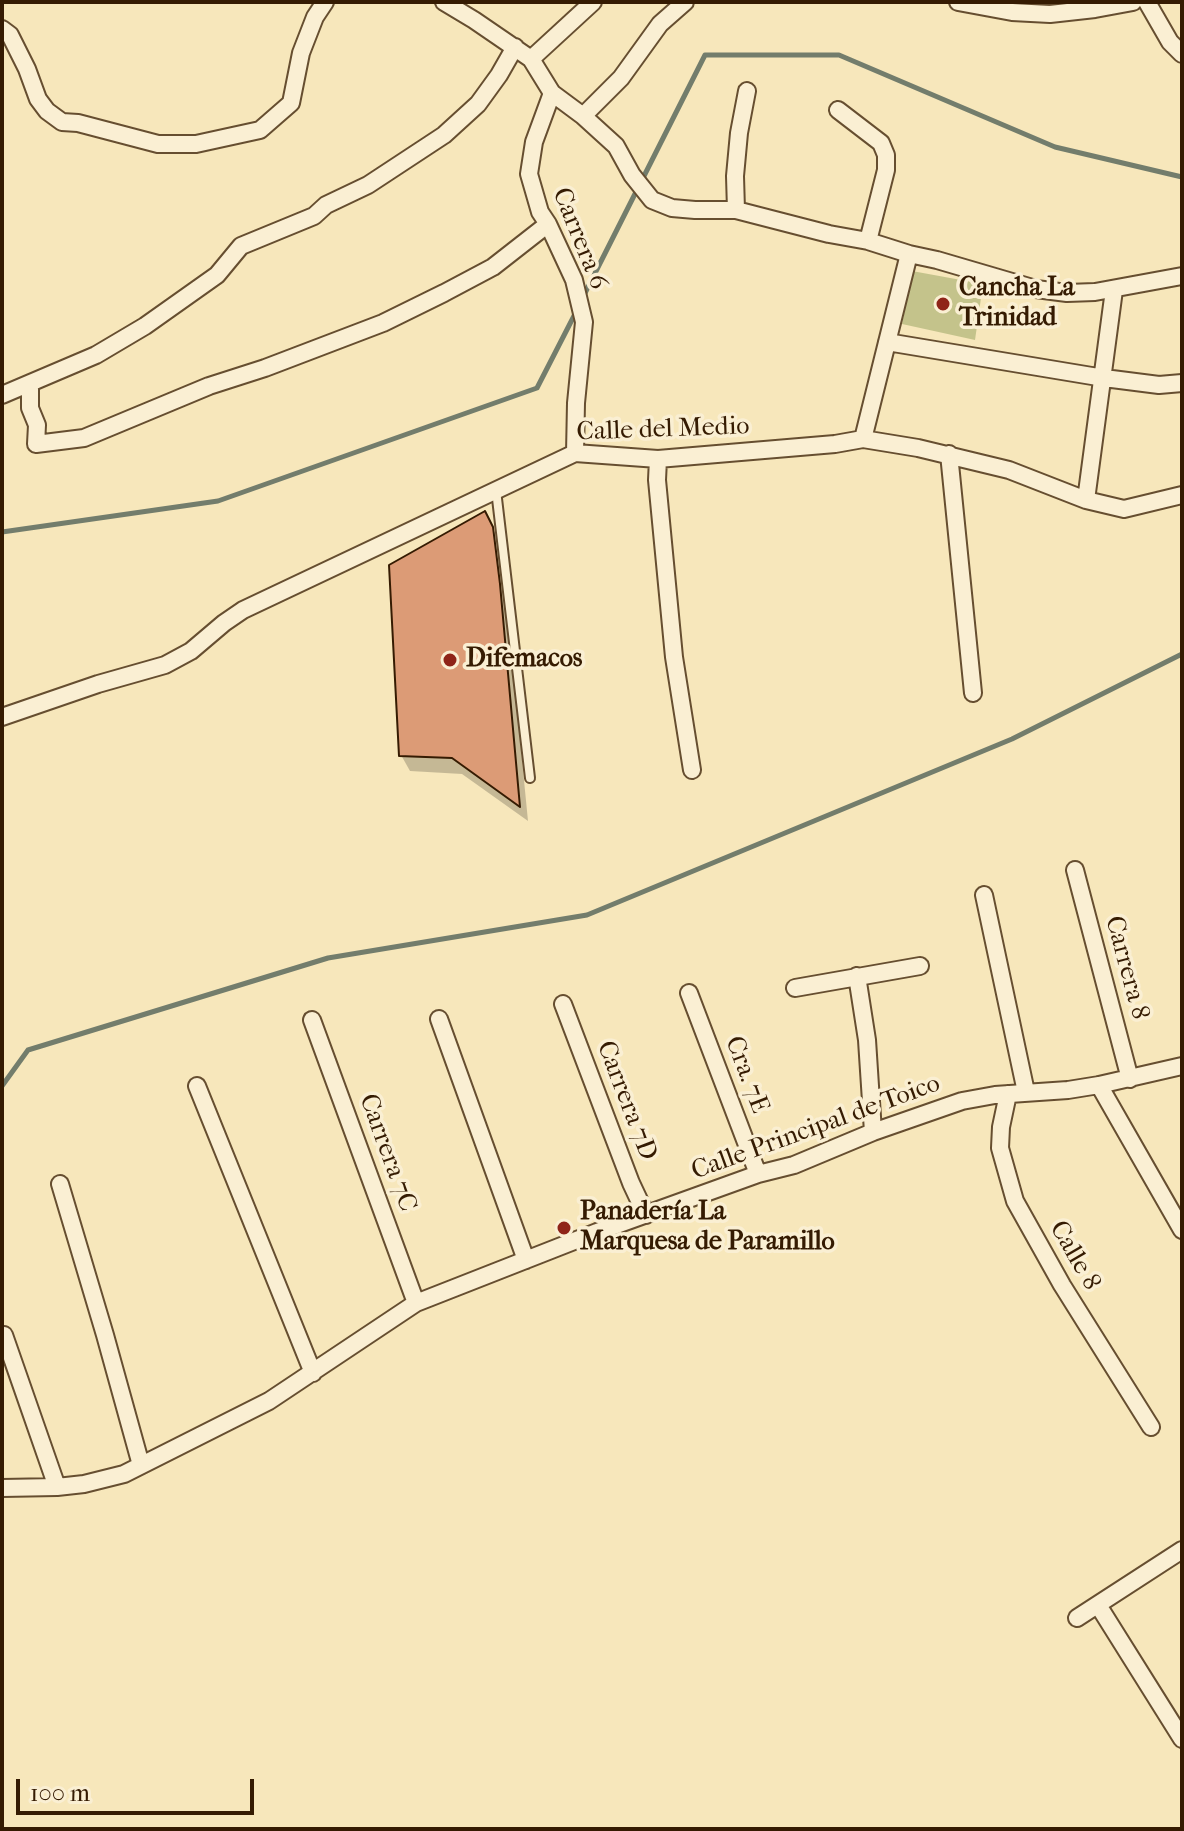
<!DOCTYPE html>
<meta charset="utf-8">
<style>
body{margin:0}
#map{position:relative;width:1184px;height:1831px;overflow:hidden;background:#f7e7bb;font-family:"IM FELL French Canon",serif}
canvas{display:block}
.frame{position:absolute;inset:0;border:4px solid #351b02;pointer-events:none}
.scale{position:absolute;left:16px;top:1779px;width:238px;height:36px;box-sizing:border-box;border:4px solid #351b02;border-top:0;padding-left:10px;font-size:24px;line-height:28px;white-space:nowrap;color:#351b02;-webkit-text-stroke:6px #faefd3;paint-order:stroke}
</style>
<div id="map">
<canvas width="1184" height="1831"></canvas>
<div class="frame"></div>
<div class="scale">100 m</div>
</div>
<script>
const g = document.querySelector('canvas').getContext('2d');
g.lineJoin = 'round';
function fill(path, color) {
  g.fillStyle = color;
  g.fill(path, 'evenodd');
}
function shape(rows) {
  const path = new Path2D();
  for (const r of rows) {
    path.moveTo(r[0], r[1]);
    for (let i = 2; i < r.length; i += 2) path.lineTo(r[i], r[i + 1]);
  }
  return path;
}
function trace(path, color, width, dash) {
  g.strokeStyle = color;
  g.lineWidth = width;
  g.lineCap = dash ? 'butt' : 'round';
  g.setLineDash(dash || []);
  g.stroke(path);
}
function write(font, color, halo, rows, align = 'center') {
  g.font = font + ' "IM FELL French Canon",serif';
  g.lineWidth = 7;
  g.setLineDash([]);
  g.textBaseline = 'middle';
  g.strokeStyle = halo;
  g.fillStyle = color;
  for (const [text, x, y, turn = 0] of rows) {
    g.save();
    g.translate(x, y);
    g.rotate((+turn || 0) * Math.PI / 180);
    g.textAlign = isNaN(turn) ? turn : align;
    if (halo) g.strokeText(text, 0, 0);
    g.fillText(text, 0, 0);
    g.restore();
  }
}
fill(shape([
 [912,271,983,284,975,340,902,324]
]), '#c4c38b');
fill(shape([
 [485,513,501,545,528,821,462,774,410,771,401,755]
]), '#0003');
trace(shape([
 [583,297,705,55,839,55,1055,147,1182,177],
 [2,532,218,501,537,388,577,310],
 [2,1086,28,1050,328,958,587,915,1012,739,1182,654]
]), '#737d6c', 5);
const building = shape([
 [485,511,493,527,500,584,520,807,452,758,399,756,389,565,485,511]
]);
fill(building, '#dc9b76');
trace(building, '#351b02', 2);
const service = shape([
 [496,490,530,778]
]);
const minor = shape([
 [444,2,474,20,531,59,552,93,583,116,616,146,632,175,652,200,672,208,695,210,736,210,829,234,868,241,909,254,937,260,1036,289,1067,293,1095,292,1182,276],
 [958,2,1012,12,1050,14,1095,9,1133,2],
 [1147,2,1170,42,1182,54],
 [2,29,10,35,27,69,38,99,47,111,62,122,78,123,158,144,196,144,260,130,291,103,301,53,315,17,325,2],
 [531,59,593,2],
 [552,93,534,142,529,174,540,212,548,224,574,280,584,322,576,403,575,453],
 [838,110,881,143,886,155,886,170,868,241],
 [583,116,621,78,660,24,685,2],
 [736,210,735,176,739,133,747,91],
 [887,342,1104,378,1159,385,1182,383],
 [30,384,30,408,37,425,36,444,84,438,209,386,265,368,383,323,444,293,493,267,548,224],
 [2,395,96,355,145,326,217,275,241,246,314,216,326,205,368,185,444,135,478,104,499,75,515,47],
 [863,439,909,254],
 [949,454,973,693],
 [658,459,657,480,674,657,692,770],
 [1086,500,1114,290],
 [2,717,98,684,165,665,191,651,224,623,243,610,575,453,658,459,835,444,863,439,918,448,1009,470,1086,500,1124,509,1182,495],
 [1075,870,1130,1079],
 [984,895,1026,1092],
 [857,976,867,1040,873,1132],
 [795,988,920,966],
 [689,993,758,1174],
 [563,1004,631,1183,646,1215],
 [439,1019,526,1260],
 [312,1020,416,1303],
 [1099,1085,1182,1230],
 [197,1086,313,1373],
 [1008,1094,1001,1127,1000,1148,1015,1201,1062,1285,1151,1427],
 [60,1184,105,1335,141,1465],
 [4,1335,57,1487],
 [2,1488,57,1487,84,1484,124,1474,269,1401,416,1303,597,1232,758,1174,794,1165,873,1132,962,1101,995,1095,1068,1090,1099,1085,1182,1066],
 [1098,1605,1182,1739],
 [1077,1618,1182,1550]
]);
trace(service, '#664e30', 12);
trace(minor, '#664e30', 20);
trace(service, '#faefd3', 8);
trace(minor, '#faefd3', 16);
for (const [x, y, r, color] of [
 [943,304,8,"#8f2418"],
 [450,660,8,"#8f2418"],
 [564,1228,8,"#8f2418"]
]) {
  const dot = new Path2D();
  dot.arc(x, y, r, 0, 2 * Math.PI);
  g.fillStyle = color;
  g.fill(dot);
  trace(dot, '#faefd3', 3);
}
write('26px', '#351b02', '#faefd3', [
 ["Carrera 6",579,239,68],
 ["Calle del Medio",663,430,-2],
 ["Carrera 8",1126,968,75],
 ["Cra. 7E",746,1075,69],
 ["Carrera 7D",626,1101,69],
 ["Calle Principal de Toico",816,1128,-20],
 ["Carrera 7C",387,1153,70],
 ["Calle 8",1074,1256,60]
]);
write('bold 26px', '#351b02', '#faefd3', [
 ["Cancha La",959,289],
 ["Trinidad",959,319],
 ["Difemacos",466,660],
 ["Panadería La",580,1213],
 ["Marquesa de Paramillo",580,1243]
], 'left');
</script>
